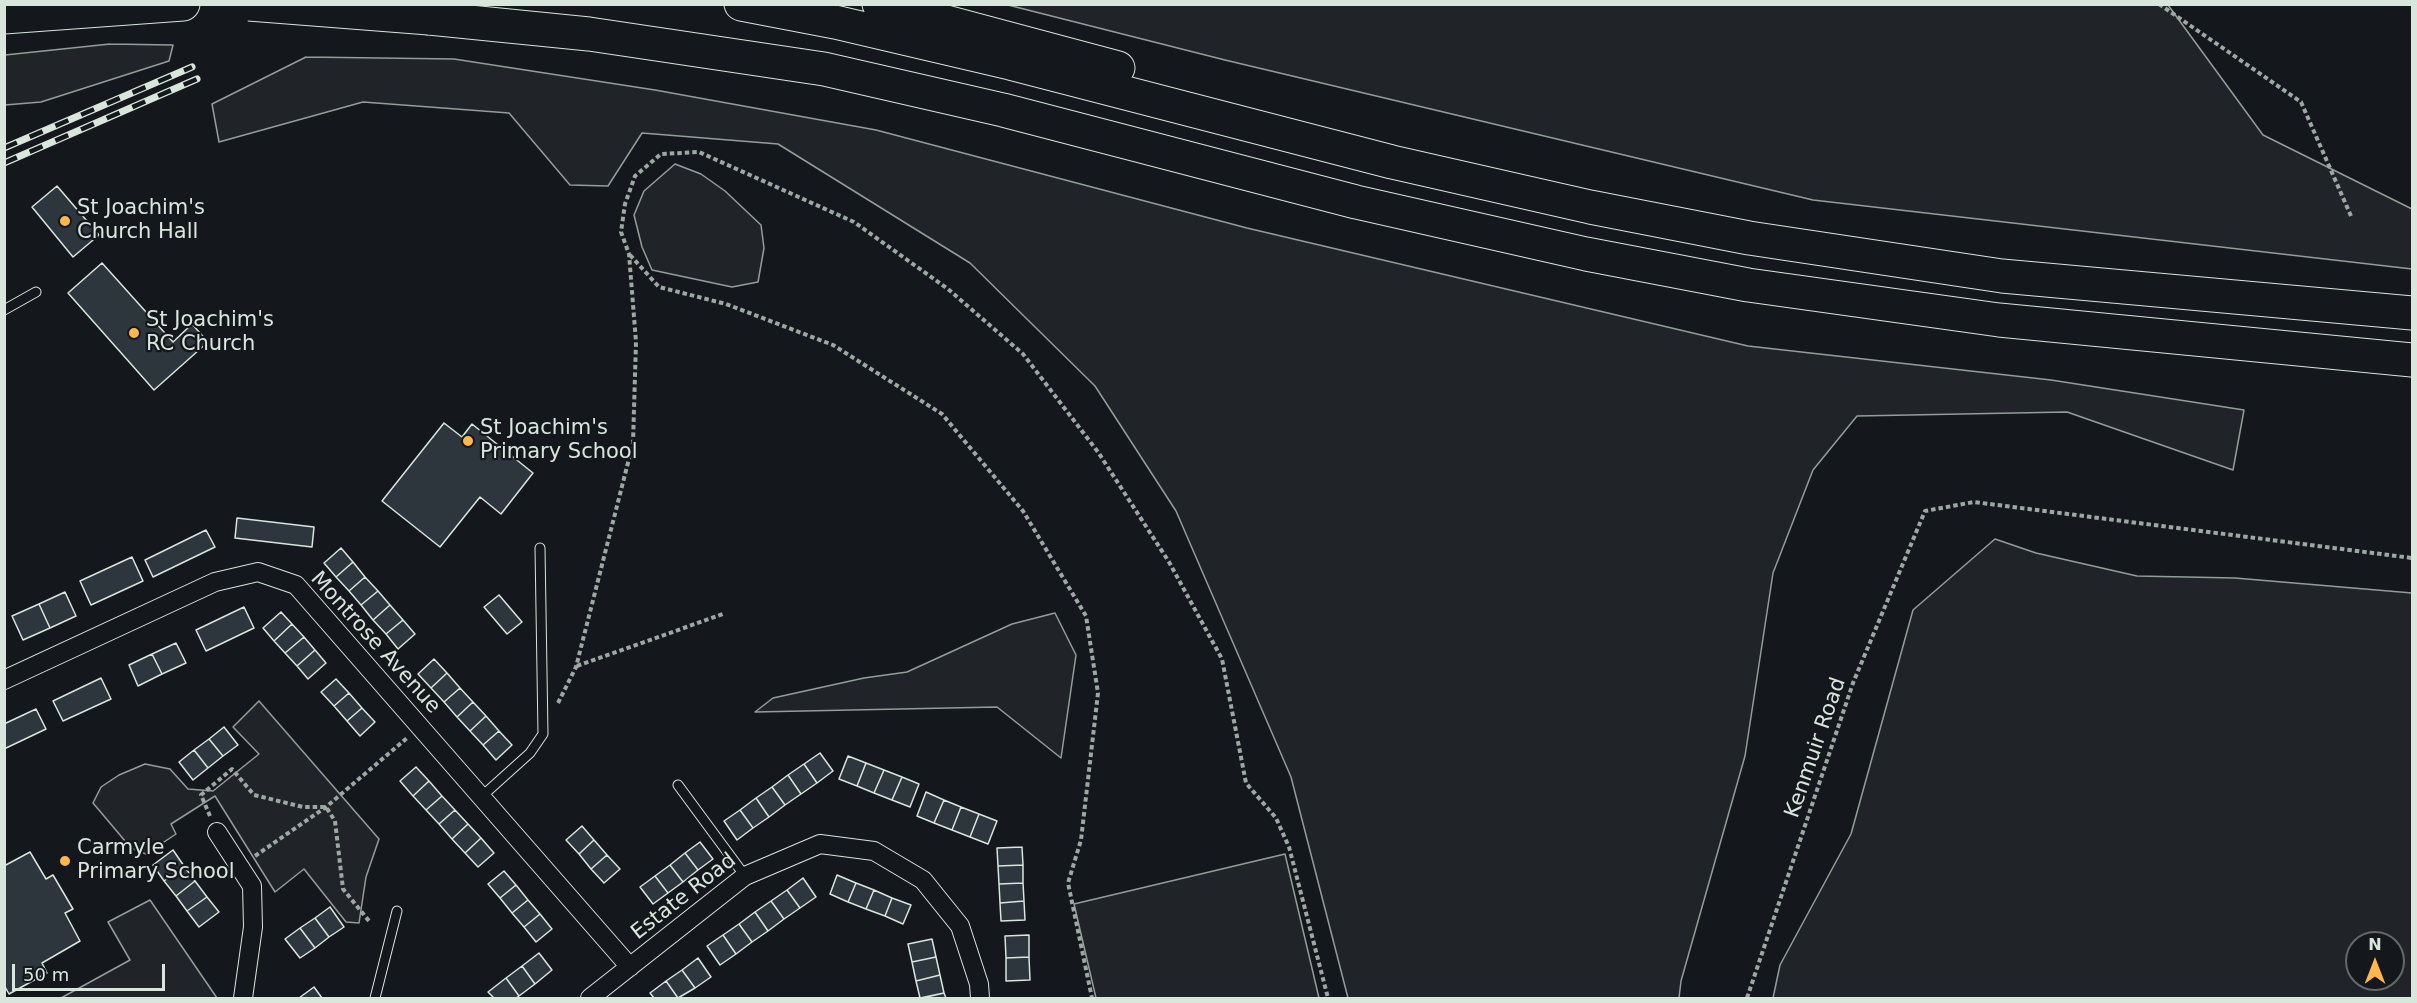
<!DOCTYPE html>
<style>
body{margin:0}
#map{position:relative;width:2417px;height:1003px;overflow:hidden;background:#14181c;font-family:"DejaVu Sans",sans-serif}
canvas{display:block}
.frame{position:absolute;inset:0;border:6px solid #d8e6dc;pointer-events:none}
.north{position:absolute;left:2345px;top:931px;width:60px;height:60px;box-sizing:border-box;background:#14181c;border:2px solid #626a69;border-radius:50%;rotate:0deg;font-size:16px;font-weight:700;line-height:24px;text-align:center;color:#d8e6dc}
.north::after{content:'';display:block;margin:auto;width:21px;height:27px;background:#ffb74d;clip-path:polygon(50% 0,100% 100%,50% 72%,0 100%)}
.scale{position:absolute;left:12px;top:964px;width:153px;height:27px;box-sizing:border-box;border:3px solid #d8e6dc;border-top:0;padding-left:8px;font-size:18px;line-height:21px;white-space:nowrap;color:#d8e6dc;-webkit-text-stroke:4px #14181c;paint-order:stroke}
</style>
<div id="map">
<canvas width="2417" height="1003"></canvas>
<div class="frame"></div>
<div class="north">N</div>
<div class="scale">50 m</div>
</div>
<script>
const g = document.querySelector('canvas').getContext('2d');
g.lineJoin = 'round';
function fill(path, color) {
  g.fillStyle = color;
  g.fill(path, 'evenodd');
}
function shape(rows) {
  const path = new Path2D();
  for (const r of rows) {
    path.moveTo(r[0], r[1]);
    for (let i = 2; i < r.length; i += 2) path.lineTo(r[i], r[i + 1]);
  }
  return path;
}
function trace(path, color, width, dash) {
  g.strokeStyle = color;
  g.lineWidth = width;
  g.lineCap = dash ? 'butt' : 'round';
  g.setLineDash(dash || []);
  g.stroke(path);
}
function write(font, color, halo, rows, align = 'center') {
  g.font = font + ' "DejaVu Sans",sans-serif';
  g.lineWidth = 4.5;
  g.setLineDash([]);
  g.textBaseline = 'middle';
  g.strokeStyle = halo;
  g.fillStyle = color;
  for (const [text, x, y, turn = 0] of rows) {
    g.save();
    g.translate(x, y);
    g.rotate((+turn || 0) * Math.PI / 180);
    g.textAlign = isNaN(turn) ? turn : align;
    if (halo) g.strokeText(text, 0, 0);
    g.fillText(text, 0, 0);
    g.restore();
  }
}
const green = shape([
 [1008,5,2168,5,2263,135,2412,209,2412,269,1813,200,1225,60,1008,5],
 [110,44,173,45,169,61,41,102,5,105,5,55,110,44],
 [306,57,454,59,655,90,876,130,1247,228,1748,346,2051,380,2244,410,2233,470,2067,412,1857,416,1813,470,1773,573,1745,756,1681,981,1679,998,1348,998,1291,777,1176,511,1095,386,970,263,778,144,642,133,608,186,570,185,509,113,363,102,219,142,212,104,306,57],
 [675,164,701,174,725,191,761,225,764,248,758,282,732,287,652,270,642,247,634,215,644,191,675,164],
 [1995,539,2036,553,2137,576,2235,578,2412,593,2412,998,1773,998,1780,965,1851,834,1913,610,1995,539],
 [2357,943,2393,943,2393,979,2357,979,2357,943],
 [1055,613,1076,655,1061,758,997,707,755,712,773,698,864,678,907,672,1012,624,1055,613],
 [259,701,379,839,366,877,359,923,346,922,304,869,275,892,215,796,171,824,176,834,146,854,131,848,93,803,101,787,119,775,145,764,170,769,188,789,213,791,259,754,233,727,259,701],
 [1285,854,1319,998,1096,998,1074,904,1285,854],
 [150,900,217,998,61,998,130,960,108,922,150,900]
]);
fill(green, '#202428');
trace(green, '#939e99', 1.5);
const building = shape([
 [57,186,99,235,73,257,32,207,57,186],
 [102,263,173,342,192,324,208,342,154,390,68,293,102,263],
 [444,423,462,437,472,424,533,473,501,514,480,497,440,547,382,501,444,423],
 [237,518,314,527,312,547,235,538,237,518],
 [206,530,215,547,153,577,145,560,206,530],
 [341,548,353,562,336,577,324,563,341,548],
 [132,557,143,581,91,605,80,581,132,557],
 [353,562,365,577,349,591,336,577,353,562],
 [365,577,378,591,361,605,349,591,365,577],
 [378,591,390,605,373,620,361,605,378,591],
 [65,592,76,616,50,628,39,604,65,592],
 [499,595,522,622,507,634,484,607,499,595],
 [39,604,50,628,23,640,12,616,39,604],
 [390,605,403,620,386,634,373,620,390,605],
 [244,607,254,628,206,651,196,630,244,607],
 [281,612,292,624,274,641,263,628,281,612],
 [403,620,415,634,398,649,386,634,403,620],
 [292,624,304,637,285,653,274,641,292,624],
 [304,637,315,650,297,666,285,653,304,637],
 [176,643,186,663,162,674,152,654,176,643],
 [315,650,326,663,308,679,297,666,315,650],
 [152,654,162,674,138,686,129,665,152,654],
 [434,659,447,673,431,688,418,674,434,659],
 [447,673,460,688,444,702,431,688,447,673],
 [101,678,111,699,63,721,53,701,101,678],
 [336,679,349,693,334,706,321,692,336,679],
 [460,688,473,702,457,717,444,702,460,688],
 [349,693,362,708,347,721,334,706,349,693],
 [473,702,486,716,470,731,457,717,473,702],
 [362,708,375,722,360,736,347,721,362,708],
 [36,709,46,729,4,749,4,724,36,709],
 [486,716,499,731,483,745,470,731,486,716],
 [224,727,238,745,223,756,209,739,224,727],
 [499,731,512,745,496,760,483,745,499,731],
 [209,739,223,756,208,768,194,750,209,739],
 [194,750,208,768,193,780,179,762,194,750],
 [820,753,833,771,817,783,804,764,820,753],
 [848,756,866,763,857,786,839,779,848,756],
 [866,763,884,770,874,793,857,786,866,763],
 [804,764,817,783,801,794,788,775,804,764],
 [416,767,429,781,413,796,400,781,416,767],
 [884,770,902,777,892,800,874,793,884,770],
 [788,775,801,794,785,805,772,787,788,775],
 [902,777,919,784,910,807,892,800,902,777],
 [429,781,442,796,426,810,413,796,429,781],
 [772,787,785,805,769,817,756,798,772,787],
 [926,792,944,800,934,823,917,816,926,792],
 [442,796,455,810,439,824,426,810,442,796],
 [756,798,769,817,753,828,740,810,756,798],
 [944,800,961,807,952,830,934,823,944,800],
 [961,807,979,814,970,837,952,830,961,807],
 [455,810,468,824,452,839,439,824,455,810],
 [740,810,753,828,737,840,724,821,740,810],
 [979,814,997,821,988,844,970,837,979,814],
 [468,824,481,838,465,853,452,839,468,824],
 [582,826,594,840,579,854,566,840,582,826],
 [481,838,494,853,478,867,465,853,481,838],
 [594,840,607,855,591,869,579,854,594,840],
 [700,842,713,859,698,870,685,853,700,842],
 [1022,847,1023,865,998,866,997,848,1022,847],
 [173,850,184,866,164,881,153,865,173,850],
 [30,852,46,879,53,875,73,909,65,913,80,941,42,963,47,973,9,994,4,985,4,866,30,852],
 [685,853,698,870,683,882,670,865,685,853],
 [607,855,620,869,604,883,591,869,607,855],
 [670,865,683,882,668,893,655,876,670,865],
 [1023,865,1023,883,999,884,998,866,1023,865],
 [184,866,195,881,176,896,164,881,184,866],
 [504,871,516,885,500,898,488,884,504,871],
 [837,875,856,883,848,902,830,894,837,875],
 [655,876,668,893,653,904,640,887,655,876],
 [803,878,816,897,800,908,787,890,803,878],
 [195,881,207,897,187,911,176,896,195,881],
 [856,883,874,890,866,909,848,902,856,883],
 [1023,883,1024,901,1000,903,999,884,1023,883],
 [516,885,528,900,512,913,500,898,516,885],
 [787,890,800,908,784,919,771,901,787,890],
 [874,890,892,898,885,916,866,909,874,890],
 [207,897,219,912,199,927,187,911,207,897],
 [892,898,911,905,903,924,885,916,892,898],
 [528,900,540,914,524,927,512,913,528,900],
 [771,901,784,919,768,931,755,912,771,901],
 [1024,901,1025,920,1001,921,1000,903,1024,901],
 [330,907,344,927,329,937,315,918,330,907],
 [755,912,768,931,752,942,739,924,755,912],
 [540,914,552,929,536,942,524,927,540,914],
 [315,918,329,937,315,948,300,928,315,918],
 [739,924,752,942,736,954,723,935,739,924],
 [300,928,315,948,300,958,285,939,300,928],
 [723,935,736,954,720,965,707,946,723,935],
 [1029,935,1029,957,1006,958,1005,936,1029,935],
 [932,939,936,957,912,962,908,944,932,939],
 [539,953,552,970,535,984,522,966,539,953],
 [936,957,940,975,916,981,912,962,936,957],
 [1029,957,1030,980,1006,981,1006,958,1029,957],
 [698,958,711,977,695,988,682,970,698,958],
 [522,966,535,984,519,996,506,978,522,966],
 [682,970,695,988,678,998,666,981,682,970],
 [940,975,944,993,920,998,916,981,940,975],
 [506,978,519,996,516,998,494,998,488,992,506,978],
 [666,981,678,998,654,998,650,993,666,981],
 [314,987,322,998,299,998,314,987],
 [944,993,946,998,922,998,944,993]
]);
fill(building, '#2c363c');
trace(building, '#d8e6dc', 1.5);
const lane = shape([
 [4,310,36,292],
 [678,785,745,876],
 [480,798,530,753,543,734,540,548],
 [375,998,397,911]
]);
const street = shape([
 [4,680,215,582,258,572,296,585,630,967],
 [217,832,252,886,253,927,243,998],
 [590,998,745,876,820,844,874,851,923,880,960,926,979,984,980,998]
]);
const highway = shape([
 [741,4,835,22,1010,63,1392,162,1590,207,1749,238,2002,276,2412,313],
 [879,4,1118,68],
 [4,17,183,4],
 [429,18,589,34,824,69,1003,110,1356,202,1586,254,1748,285,1999,320,2412,360]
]);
trace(lane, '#d8e6dc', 11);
trace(street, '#d8e6dc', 20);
trace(highway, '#d8e6dc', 35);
trace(shape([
 [2159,4,2301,102,2351,216],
 [630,255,659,287,726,304,833,345,942,414,1023,511,1086,616,1098,693,1081,840,1068,883,1092,998],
 [577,666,723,614],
 [558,703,576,667,633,443,636,342,629,254,621,232,625,204,635,176,661,154,699,152,854,222,948,289,1023,354,1098,452,1169,562,1222,659,1246,783,1276,818,1289,847,1328,998],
 [210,816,201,795,232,769,254,795,303,807,326,807,335,821,343,889,369,921],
 [255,856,326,807,407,738],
 [1747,998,1853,683,1925,511,1974,502,2412,558]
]), '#9da8a2', 4, [4.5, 3]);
trace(lane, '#14181c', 9);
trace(street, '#14181c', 18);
trace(highway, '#14181c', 33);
const rail = shape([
 [4,148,192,67],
 [4,163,197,79]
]);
trace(rail, '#d8e6dc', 7);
trace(rail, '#14181c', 4.5, [14]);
const highwayBridge = shape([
 [249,4,429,18]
]);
trace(highwayBridge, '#d8e6dc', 35, []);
trace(highwayBridge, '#14181c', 33);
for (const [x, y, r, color] of [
 [65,221,6,"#ffb74d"],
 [134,333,6,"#ffb74d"],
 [468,441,6,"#ffb74d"],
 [65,861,6,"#ffb74d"]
]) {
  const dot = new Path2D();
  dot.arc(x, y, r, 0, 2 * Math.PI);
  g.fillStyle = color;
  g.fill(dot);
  trace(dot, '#14181c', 2);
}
write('21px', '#d8e6dc', '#14181c', [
 ["St Joachim's",77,209],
 ["Church Hall",77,233],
 ["St Joachim's",146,321],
 ["RC Church",146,345],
 ["St Joachim's",480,429],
 ["Primary School",480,453],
 ["Carmyle",77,849],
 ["Primary School",77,873]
], 'left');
write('21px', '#d8e6dc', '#14181c', [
 ["Montrose Avenue",375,643,48],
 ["Kenmuir Road",1816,748,-71],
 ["Estate Road",684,897,-38]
]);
</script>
